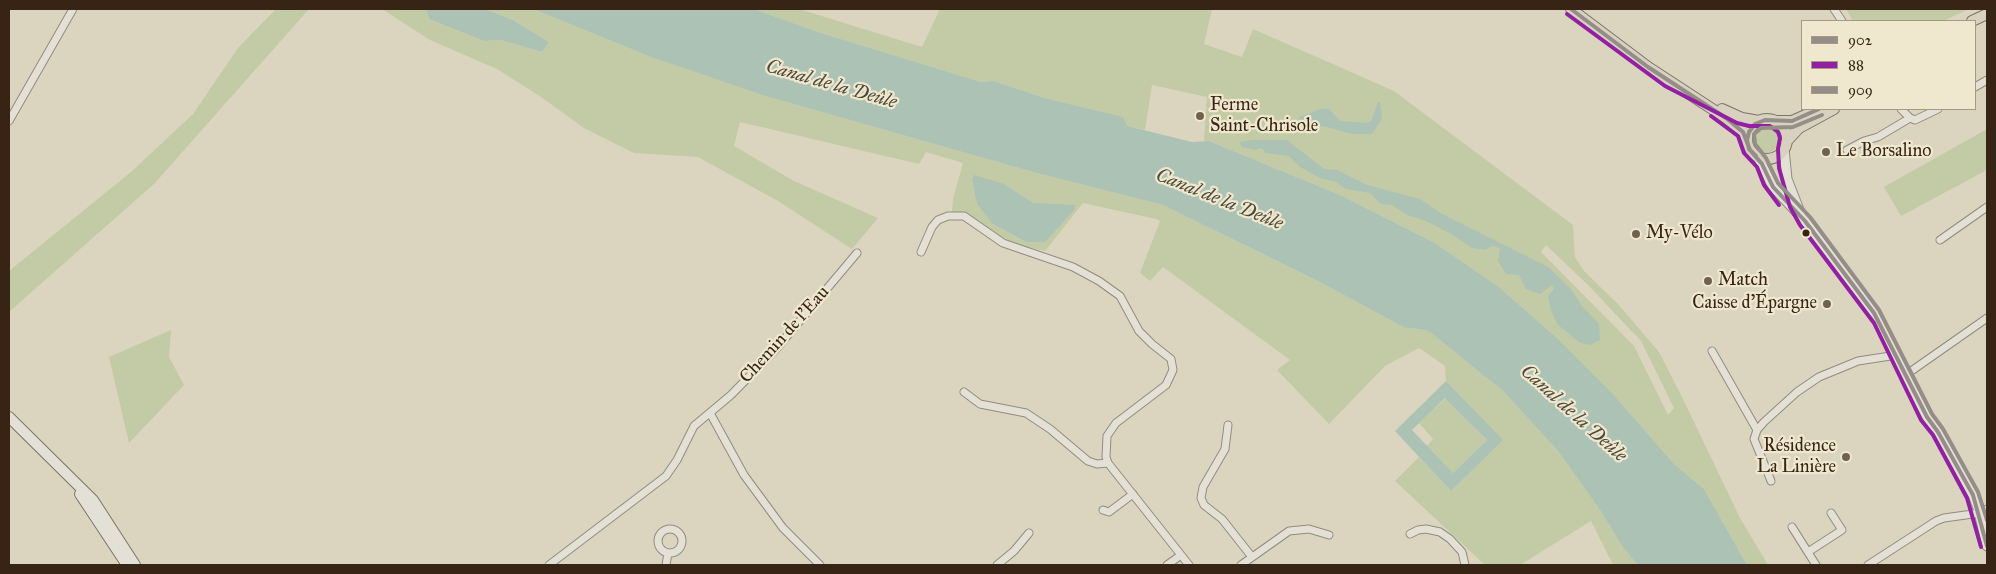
<!DOCTYPE html>
<meta charset="utf-8">
<style>
body{margin:0}
#map{position:relative;width:1996px;height:574px;overflow:hidden;background:#dbd5bf;font-family:"IM FELL Great Primer",serif}
canvas{display:block}
.frame{position:absolute;inset:0;border:10px solid #382414;pointer-events:none}
.legend{position:absolute;left:1801px;top:20px;width:175px;height:90px;box-sizing:border-box;background:#efe8ce;border:1px solid #a69a84;margin:0;padding:6px 9px;list-style:none;font-size:15px;color:#382414}
.legend li{display:flex;align-items:center;gap:10px;height:25px}
.legend b{width:25px;border:1px solid #a69a84}
</style>
<div id="map">
<canvas width="1996" height="574"></canvas>
<div class="frame"></div>
<ul class="legend">
<li><b style="height:6px;background:#948d88"></b>902</li>
<li><b style="height:6px;background:#9320a3"></b>88</li>
<li><b style="height:6px;background:#948d88"></b>909</li>
</ul>
</div>
<script>
const g = document.querySelector('canvas').getContext('2d');
g.lineJoin = 'round';
function fill(path, color) {
  g.fillStyle = color;
  g.fill(path, 'evenodd');
}
function shape(rows) {
  const path = new Path2D();
  for (const r of rows) {
    if (r.length === 3) {
      path.moveTo(r[0] + r[2], r[1]);
      path.arc(r[0], r[1], r[2], 0, 2 * Math.PI);
      continue;
    }
    path.moveTo(r[0], r[1]);
    for (let i = 2; i < r.length; i += 2) path.lineTo(r[i], r[i + 1]);
  }
  return path;
}
function trace(path, color, width, dash) {
  g.strokeStyle = color;
  g.lineWidth = width;
  g.lineCap = dash ? 'butt' : 'round';
  g.setLineDash(dash || []);
  g.stroke(path);
}
function write(font, color, halo, rows, align = 'center') {
  g.font = font + ' "IM FELL Great Primer",serif';
  g.lineWidth = 4.5;
  g.setLineDash([]);
  g.textBaseline = 'middle';
  g.strokeStyle = halo;
  g.fillStyle = color;
  for (const [text, x, y, turn = 0] of rows) {
    g.save();
    g.translate(x, y);
    g.rotate((+turn || 0) * Math.PI / 180);
    g.textAlign = isNaN(turn) ? turn : align;
    if (halo) g.strokeText(text, 0, 0);
    g.fillText(text, 0, 0);
    g.restore();
  }
}
fill(shape([
 [276,9,309,9,155,183,9,312,9,271,131,172,193,114,238,48],
 [382,9,426,9,429,19,484,41,501,40,542,52,549,42,513,20,485,9,533,9,651,57,762,95,1033,172,1163,205,1320,282,1405,328,1421,329,1430,332,1503,391,1558,451,1600,510,1624,549,1638,565,1613,565,1591,521,1520,565,1485,565,1395,481,1419,457,1451,491,1502,440,1446,381,1445,366,1419,348,1385,366,1329,424,1277,370,1290,360,1163,267,1150,281,1140,273,1160,221,1156,219,1083,203,1045,251,1019,245,995,234,972,217,952,212,953,199,963,163,926,152,919,164,740,122,734,146,794,181,878,218,852,249,778,201,698,157,634,153,584,128,541,97,497,69,430,40],
 [1004,184,1034,203,1026,242,993,224],
 [754,9,799,9,922,47,940,9,1212,9,1204,44,1242,57,1253,29,1394,91,1573,225,1575,257,1584,271,1618,304,1659,352,1683,399,1740,518,1768,565,1747,565,1704,489,1674,464,1611,392,1557,338,1499,287,1435,243,1340,195,1209,141,1204,141,1207,97,1152,85,1145,130,1126,126,1122,117,1045,98,993,81,981,82,818,32],
 [1546,245,1588,285,1641,341,1674,408,1668,415,1634,346,1541,252],
 [1846,9,1969,9,1943,21,1853,21],
 [1766,139,14],
 [1987,129,1987,170,1901,216,1884,187],
 [171,330,169,357,184,385,129,443,109,357],
 [1446,398,1487,440,1453,473,1427,446,1433,439,1419,423]
]), '#c3cba6');
fill(shape([
 [426,9,485,9,513,20,549,42,542,52,501,40,484,41,429,19],
 [533,9,754,9,818,32,981,82,993,81,1045,98,1123,117,1127,126,1192,142,1209,141,1340,195,1435,243,1499,287,1557,338,1612,393,1674,464,1704,489,1747,565,1638,565,1624,549,1600,510,1558,451,1503,391,1430,332,1421,329,1405,328,1320,282,1163,205,1033,172,762,95,651,57],
 [1378,102,1380,102,1382,119,1372,134,1352,134,1327,127,1299,122,1299,117,1321,109,1329,109,1340,121,1367,123,1371,121],
 [1253,140,1287,140,1324,169,1337,170,1367,185,1420,199,1442,214,1548,267,1571,289,1582,306,1599,324,1600,340,1590,345,1580,343,1557,324,1551,310,1548,296,1554,289,1552,285,1540,294,1526,289,1519,275,1506,274,1498,261,1500,248,1492,246,1485,250,1472,248,1453,235,1426,221,1407,215,1392,205,1381,204,1370,193,1346,189,1336,182,1320,178,1300,167,1289,156,1265,153,1262,148,1254,150,1242,147,1239,142],
 [974,175,1004,184,1034,203,1075,205,1074,210,1045,242,1026,242,993,224,977,204,972,179],
 [1446,381,1503,440,1451,491,1395,431],
 [1445,398,1487,440,1453,473,1412,430]
]), '#abc2b5');
const minor = shape([
 [1834,9,1842,21],
 [1975,87,1987,80],
 [1901,109,1910,118,1915,120,1938,109],
 [9,121,73,9],
 [1847,150,1864,141,1878,137,1910,118],
 [1940,240,1987,207],
 [921,252,932,227,938,220,948,216,964,216,1003,243,1073,267,1099,281,1120,296,1139,331,1152,344,1171,359,1173,370,1166,385,1116,423,1107,436,1106,457,1108,463,1189,565],
 [1712,351,1757,430],
 [1907,374,1987,318],
 [964,392,980,404,1026,413,1050,429,1088,461,1097,464,1108,463],
 [710,413,744,475,783,528,820,565],
 [1228,425,1225,449,1203,487,1201,498,1204,505,1222,519,1252,557],
 [1771,481,1754,439,1757,430,1764,422,1797,392,1819,377,1858,361,1897,355],
 [1103,510,1109,512,1133,494],
 [1792,527,1816,565],
 [670,541,12],
 [1410,534,1418,530,1426,529,1440,532,1450,539,1462,552,1465,565],
 [1808,552,1842,530,1831,513],
 [549,565,666,476,677,460,694,426,731,395,777,348,857,253],
 [666,565,668,553],
 [997,565,1014,551,1029,533],
 [1167,565,1181,555],
 [1241,565,1289,531,1309,529,1329,535],
 [1868,565,1936,521,1944,518,1980,513,1987,509]
]);
const tertiary = shape([
 [1784,149,1787,179,1801,215],
 [1758,157,1773,187,1805,221,1874,313,1927,417,1938,432,1973,495,1978,508,1987,546]
]);
const secondary = shape([
 [9,417,93,500,135,565],
 [80,494,127,565]
]);
const primary = shape([
 [1571,9,1648,67,1726,118,1741,130,1747,140],
 [1972,21,1987,14],
 [1722,109,1742,118,1759,121],
 [1767,139,20],
 [1774,121,1792,121,1819,109],
 [1786,142,1799,128,1834,109]
]);
trace(minor, '#928c7e', 9);
trace(tertiary, '#928c7e', 11);
trace(secondary, '#7b7468', 12);
trace(primary, '#7b7468', 12);
trace(minor, '#e3e0d5', 7);
trace(tertiary, '#e3e0d5', 9);
trace(secondary, '#e3e0d5', 10);
trace(primary, '#d8d1c0', 10);
trace(shape([
 [1571,9,1648,67,1726,118,1743,132,1750,150,1762,164,1773,187,1805,221,1874,313,1927,417,1938,432,1973,495,1987,546],
 [1756,156,1749,149,1747,140,1749,132,1755,124,1765,120,1792,121,1819,109]
]), '#948d88', 4);
trace(shape([
 [1567,14,1665,86,1737,123,1749,126,1770,126,1778,132,1780,138,1778,149,1779,168,1790,207,1800,225,1874,323,1921,420,1933,435,1967,498,1981,547],
 [1711,116,1738,136,1744,153,1757,167,1764,185,1779,205]
]), '#9320a3', 4);
trace(shape([
 [1822,115,1793,127,1761,128,1754,134,1755,144,1766,158,1778,183,1810,217,1879,310,1932,414,1943,429,1978,492,1987,520]
]), '#948d88', 4);
for (const [x, y, r, color] of [
 [1200,116,5,"#716250"],
 [1826,152,5,"#716250"],
 [1806,233,4.5,"#382414"],
 [1636,234,5,"#716250"],
 [1708,281,5,"#716250"],
 [1827,304,5,"#716250"],
 [1846,457,5,"#716250"]
]) {
  const dot = new Path2D();
  dot.arc(x, y, r, 0, 2 * Math.PI);
  g.fillStyle = color;
  g.fill(dot);
  trace(dot, '#efe8ce', 2);
}
write('18px', '#382414', '#efe8ce', [
 ["Ferme",1210,106],
 ["Saint-Chrisole",1210,127],
 ["Le Borsalino",1836,152],
 ["My-Vélo",1646,234],
 ["Match",1718,281],
 ["Caisse d'Épargne",1817,304,"right"],
 ["Résidence",1836,447,"right"],
 ["La Linière",1836,468,"right"]
], 'left');
write('18px', '#382414', '#efe8ce', [
 ["Chemin de l'Eau",785,335,-48]
]);
write('italic 19px', '#504a3b', '#efe8ce', [
 ["Canal de la Deûle",831,85,16],
 ["Canal de la Deûle",1219,200,22],
 ["Canal de la Deûle",1573,414,42]
]);
</script>
